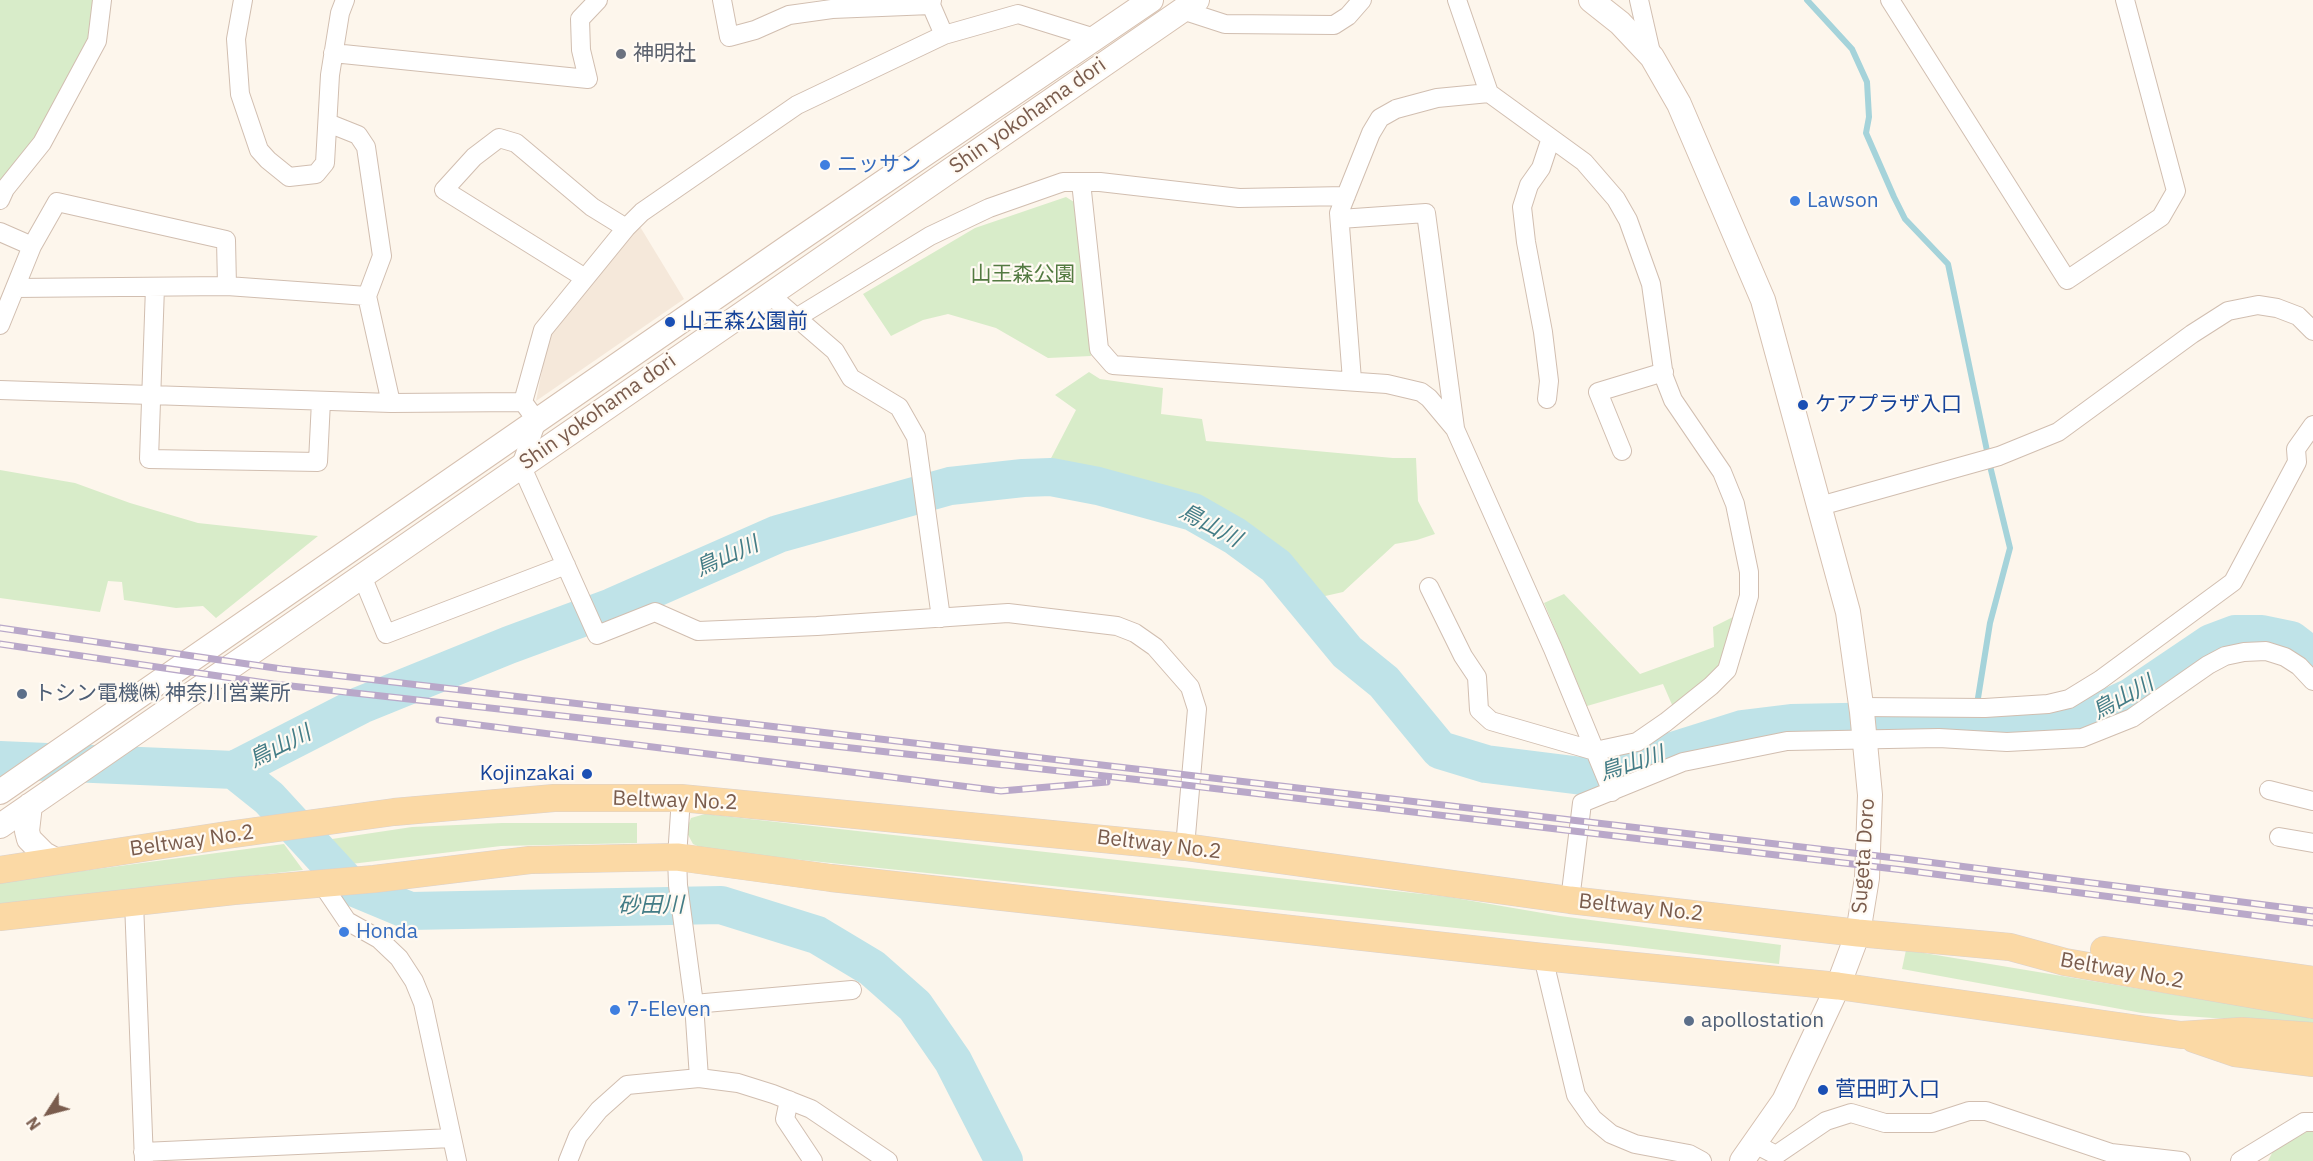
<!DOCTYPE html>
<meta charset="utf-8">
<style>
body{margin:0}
#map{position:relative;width:2313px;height:1161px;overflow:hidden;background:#fdf6ec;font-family:"IBM Plex Sans",sans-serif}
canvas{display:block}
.north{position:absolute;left:18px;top:1083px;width:60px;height:60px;-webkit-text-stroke:4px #fffaf3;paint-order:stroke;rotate:234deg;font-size:16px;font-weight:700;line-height:24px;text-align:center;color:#7a5c4d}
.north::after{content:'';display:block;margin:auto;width:21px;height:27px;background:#7a5c4d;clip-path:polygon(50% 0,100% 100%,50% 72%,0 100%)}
</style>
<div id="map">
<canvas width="2313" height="1161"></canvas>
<div class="north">N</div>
</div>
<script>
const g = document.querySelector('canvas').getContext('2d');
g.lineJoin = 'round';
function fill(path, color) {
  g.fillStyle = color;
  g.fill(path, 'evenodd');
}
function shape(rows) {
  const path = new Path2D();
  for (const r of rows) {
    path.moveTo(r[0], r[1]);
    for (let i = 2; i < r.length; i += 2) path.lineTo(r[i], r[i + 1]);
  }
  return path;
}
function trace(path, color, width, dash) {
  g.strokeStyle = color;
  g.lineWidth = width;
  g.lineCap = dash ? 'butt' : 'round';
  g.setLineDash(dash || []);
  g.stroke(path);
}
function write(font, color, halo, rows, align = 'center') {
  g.font = font + ' "IBM Plex Sans","Noto Sans JP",sans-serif';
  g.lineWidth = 4.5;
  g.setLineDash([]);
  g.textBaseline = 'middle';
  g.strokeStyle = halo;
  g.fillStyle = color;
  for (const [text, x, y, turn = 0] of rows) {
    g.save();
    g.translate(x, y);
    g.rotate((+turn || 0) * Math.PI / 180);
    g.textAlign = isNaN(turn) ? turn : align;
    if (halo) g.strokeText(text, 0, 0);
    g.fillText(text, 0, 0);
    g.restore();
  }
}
fill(shape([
 [639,225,684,299,536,401,549,335]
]), '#f5e8da');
fill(shape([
 [0,0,99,0,94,39,41,140,0,194],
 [1066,197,1074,202,1091,356,1048,358,996,328,948,314,923,320,891,336,863,294,975,228],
 [1089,372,1100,379,1163,388,1161,414,1202,419,1206,441,1393,458,1416,458,1418,501,1435,534,1417,540,1395,544,1343,592,1312,599,1277,558,1194,501,1047,466,1076,410,1055,395],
 [0,470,75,483,130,503,198,523,318,536,216,618,203,606,176,608,124,600,122,582,108,581,100,612,0,598],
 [1564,594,1640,674,1714,647,1713,627,1737,615,1726,652,1713,675,1673,707,1663,684,1587,706,1544,603],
 [705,814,1449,897,1560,916,1781,945,1779,964,1610,944,706,850,693,844,686,831,691,818],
 [502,823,637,823,637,843,501,846,351,864,332,839,412,827],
 [284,844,303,870,0,904,0,882],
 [1906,950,2296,1015,2313,1019,2313,1025,2142,1013,1902,969],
 [2310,1130,2313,1130,2313,1161,2268,1161,2273,1151]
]), '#d8ecc9');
trace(shape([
 [1807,0,1852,49,1867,82,1869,117,1866,133,1894,197,1905,219,1948,264,1991,470,2010,548,1990,623,1974,723]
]), '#a5d3da', 6);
trace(shape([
 [0,760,234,770,361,705,509,645,612,607,778,534,950,486,1023,478,1051,477,1098,486,1193,512,1235,536,1276,566,1347,652,1384,682,1440,750,1486,764,1590,777,1742,729,1791,723,1946,720,1994,725,2077,722,2131,697,2211,643,2235,634,2262,634,2291,640,2313,657],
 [234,770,269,798,350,886,410,911,721,905,817,935,872,968,915,1006,953,1061,1004,1161]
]), '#bfe3e8', 38);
const street = shape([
 [243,0,236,39,240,94,259,150,268,160,289,177,316,174,325,163,330,75,340,13,345,0],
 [722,0,729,37,755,30,789,15,832,9,931,5],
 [932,0,931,5,944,35],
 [1639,0,1652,57],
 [1890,0,2067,280,2161,217,2176,191,2125,0],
 [1182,10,1225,24,1334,25,1348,16,1362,0],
 [333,53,588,79,581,50,580,19,598,0],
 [328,123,358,135,366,147,382,256,367,296],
 [1081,182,1099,349,1113,365,1387,384,1421,392,1429,398,1455,429,1553,649,1612,792],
 [0,200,5,189,42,143,97,41,102,0],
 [1340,219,1426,213,1455,428],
 [0,232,32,246,0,325],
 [32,246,57,202,226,240,227,286],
 [585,278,444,190,474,157,499,138,516,143,592,207,626,228],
 [155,287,149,459,318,462,321,401],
 [15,288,227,286,367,296,391,403],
 [769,294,835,351,851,378,899,407,916,437,941,618],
 [796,318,930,236,989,208,1063,182,1100,182,1239,198,1346,196],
 [1352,380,1339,213,1371,133,1380,118,1396,109,1437,98,1489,93],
 [0,390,391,403,523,402,537,421,521,465,597,635,655,612,698,631,817,626,1008,613,1117,626,1135,633,1155,647,1190,687,1197,709,1185,847],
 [1547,399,1549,381,1543,332,1526,242,1522,207,1529,185,1541,168,1551,138],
 [523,402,543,330,626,228,642,212,797,105,944,35,1018,14,1095,38],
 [1622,451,1598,392,1664,372],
 [1820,506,1999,456,2058,432,2192,334,2228,311,2258,305,2277,308,2298,316,2313,331],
 [362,576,386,634,566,565],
 [1429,587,1463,656,1477,677,1479,710,1491,721,1595,751,1637,742,1666,722,1711,686,1727,670,1749,596,1749,572,1735,504,1722,472,1673,400,1664,377,1651,284,1628,220,1616,199,1584,162,1489,93,1457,0],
 [1861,707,1985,708,2048,704,2069,699,2100,680,2233,582,2297,462,2296,449,2313,425],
 [2269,790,2313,801],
 [681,798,677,857,678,885,694,1004,699,1078],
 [2279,837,2313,843],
 [322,884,347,921,379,939,399,958,414,981,423,1003,457,1161],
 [1570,900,1582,803,1683,762,1787,741,1939,738,2007,742,2082,738,2132,718,2208,665,2225,656,2244,652,2266,651,2285,657,2299,666,2313,681],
 [134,902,144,1161],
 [1543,957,1576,1095,1593,1119,1611,1134,1635,1144,1689,1154,1702,1161],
 [694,1004,852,990],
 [789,1100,785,1119,813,1161],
 [1755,1144,1776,1155,1826,1121,1851,1113,1885,1123,1932,1123,1969,1111,1986,1111,2111,1153,2181,1161],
 [143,1152,452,1138],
 [568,1161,578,1136,599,1110,627,1085,699,1078,738,1083,773,1094,811,1109,888,1161],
 [2240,1161,2304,1122,2313,1122]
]);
const secondary = shape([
 [1591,0,1620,23,1652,57,1679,104,1763,300,1848,612,1862,712,1870,795,1867,878,1858,933,1838,986,1784,1101,1742,1161],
 [0,792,791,245,1151,0],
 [30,805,27,831,29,839,44,854,57,861],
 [0,826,1197,0]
]);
const primary = shape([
 [0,870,227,835,394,812,554,798,681,798,1185,847,1570,900,1858,933,2010,947,2065,962,2313,1005],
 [0,917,234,891,374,879,530,860,677,857,831,878,1543,957,1838,986,2181,1035,2242,1031,2313,1036],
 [2104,950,2313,980],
 [2194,1039,2235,1053,2313,1063]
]);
trace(street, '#d1beb0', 20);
trace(secondary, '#d6c0b0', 26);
trace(primary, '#dad1cd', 28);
trace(street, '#fff', 18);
trace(secondary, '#fff', 24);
trace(primary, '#fbd9a5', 27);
const rail = shape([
 [0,628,282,669,1904,859,2313,911],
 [0,644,273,684,1168,783,1903,870,2313,923],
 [439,720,1001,791,1107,782]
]);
trace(rail, '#b9a8c9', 7);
trace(rail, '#fffaf3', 4.5, [14]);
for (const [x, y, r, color] of [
 [621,54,6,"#6b7280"],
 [825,165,6,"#3f7fe0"],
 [1795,201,6,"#3f7fe0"],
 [670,322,6,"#1a4fb4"],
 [1803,405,6,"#1a4fb4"],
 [22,694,6,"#5c6f8a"],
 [587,774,6,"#1a4fb4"],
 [344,932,6,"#3f7fe0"],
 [615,1010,6,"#3f7fe0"],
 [1689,1021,6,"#5c6f8a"],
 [1823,1090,6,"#1a4fb4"]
]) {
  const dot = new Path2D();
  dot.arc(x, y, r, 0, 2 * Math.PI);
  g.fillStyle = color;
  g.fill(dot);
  trace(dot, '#fffaf3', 2);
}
write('21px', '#5b616d', '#fffaf3', [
 ["神明社",633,54]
], 'left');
write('21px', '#7a5c4d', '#fffaf3', [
 ["Shin yokohama dori",1028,116,-35],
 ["Shin yokohama dori",598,412,-35],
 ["Beltway No.2",675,801,2],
 ["Beltway No.2",192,841,-8],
 ["Beltway No.2",1159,845,7],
 ["Sugeta Doro",1864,856,-86],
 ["Beltway No.2",1641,908,6],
 ["Beltway No.2",2122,971,10]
]);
write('21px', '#366cbe', '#fffaf3', [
 ["ニッサン",837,165],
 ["Lawson",1807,201],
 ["Honda",356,932],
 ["7-Eleven",627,1010]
], 'left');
write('21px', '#537a41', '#fffaf3', [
 ["山王森公園",1023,275]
]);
write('21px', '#164399', '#fffaf3', [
 ["山王森公園前",682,322],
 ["ケアプラザ入口",1815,405],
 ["Kojinzakai",575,774,"right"],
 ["菅田町入口",1835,1090]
], 'left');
write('21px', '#4e5e75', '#fffaf3', [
 ["トシン電機㈱ 神奈川営業所",34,694],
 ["apollostation",1701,1021]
], 'left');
write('italic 22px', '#437c86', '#fffaf3', [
 ["鳥山川",1210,526,28],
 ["鳥山川",727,557,-24],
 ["鳥山川",2123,698,-29],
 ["鳥山川",280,747,-27],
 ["鳥山川",1632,764,-18],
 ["砂田川",651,906,-1]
]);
</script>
